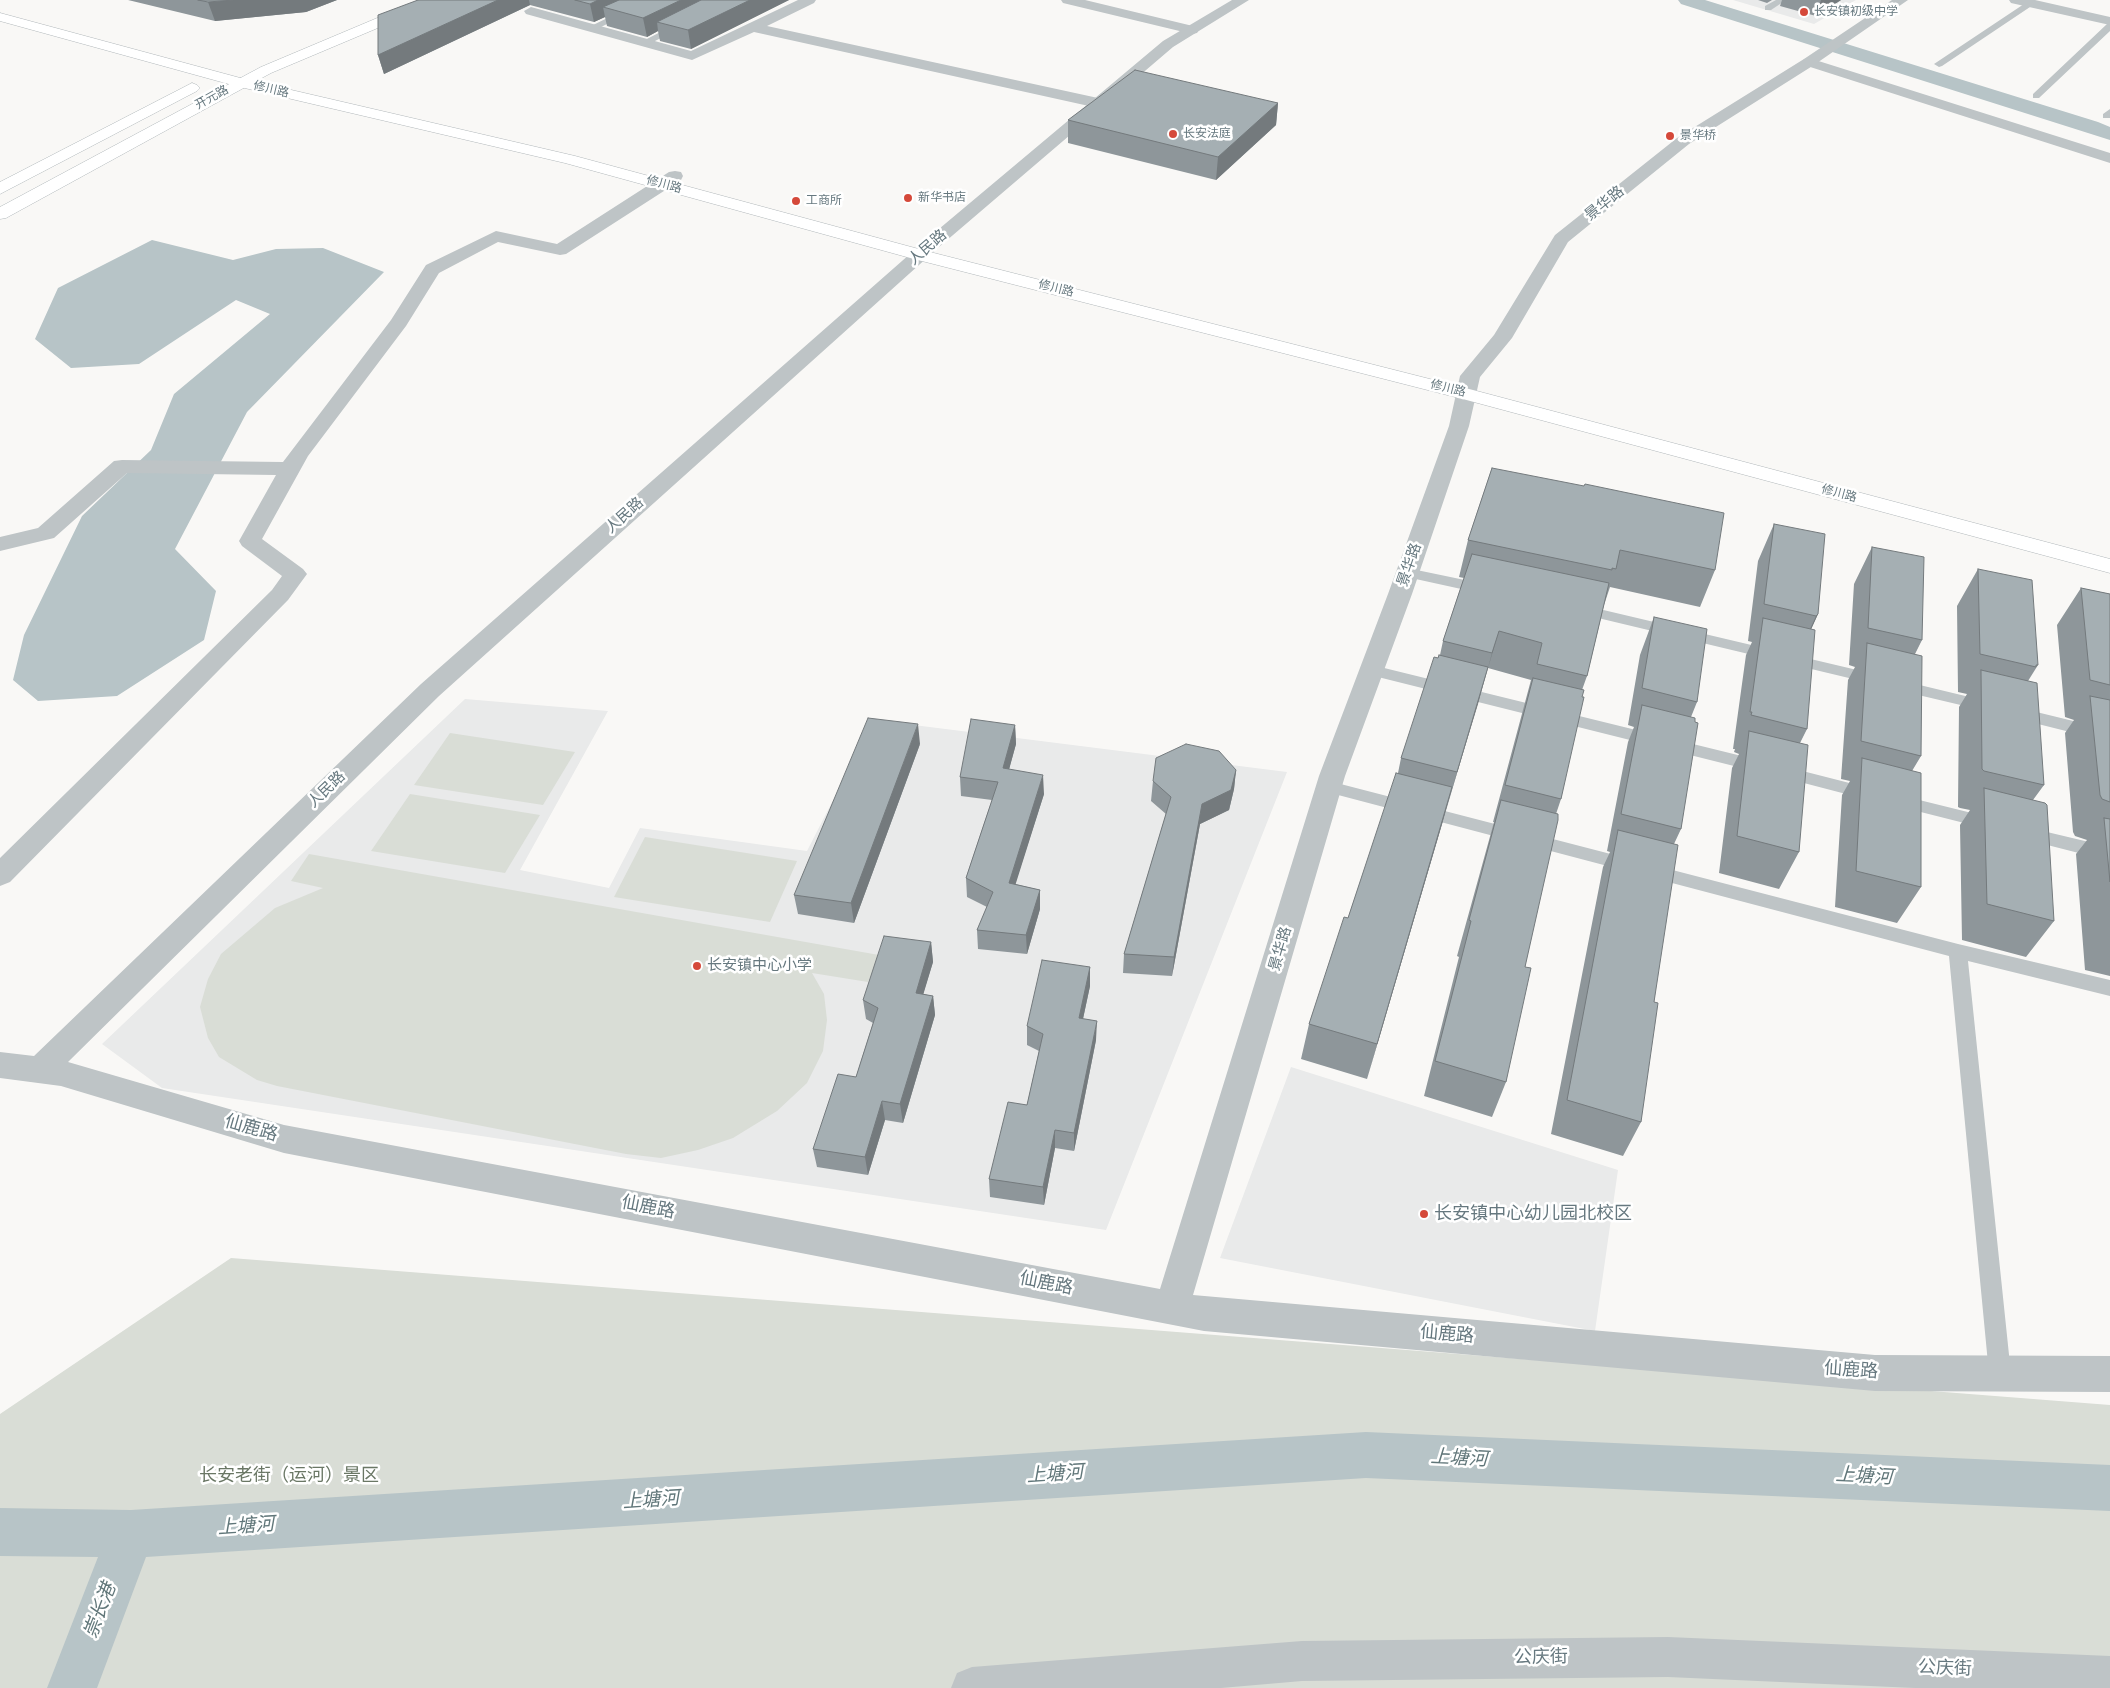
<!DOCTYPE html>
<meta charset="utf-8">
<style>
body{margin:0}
canvas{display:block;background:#f9f8f6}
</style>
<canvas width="2110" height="1688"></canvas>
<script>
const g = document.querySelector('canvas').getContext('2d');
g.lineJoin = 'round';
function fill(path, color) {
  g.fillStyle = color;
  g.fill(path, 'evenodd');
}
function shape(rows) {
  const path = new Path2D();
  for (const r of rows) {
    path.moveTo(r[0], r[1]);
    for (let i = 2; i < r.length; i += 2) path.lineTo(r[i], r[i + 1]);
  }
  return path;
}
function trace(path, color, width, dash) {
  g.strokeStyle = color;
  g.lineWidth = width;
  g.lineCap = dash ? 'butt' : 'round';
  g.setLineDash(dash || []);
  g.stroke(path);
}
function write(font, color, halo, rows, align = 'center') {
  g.font = font + ' "Sofia Sans Condensed","Noto Sans SC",sans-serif';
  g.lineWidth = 5;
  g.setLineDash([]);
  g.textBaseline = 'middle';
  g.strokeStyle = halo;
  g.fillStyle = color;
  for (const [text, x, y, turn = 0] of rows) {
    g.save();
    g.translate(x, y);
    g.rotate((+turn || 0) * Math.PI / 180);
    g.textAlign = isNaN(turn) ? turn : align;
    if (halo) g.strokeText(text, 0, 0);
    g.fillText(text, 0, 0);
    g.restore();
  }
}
fill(shape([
 [1733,0,1856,0,1814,24],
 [465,699,608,711,520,870,609,888,640,828,807,851,874,720,1287,772,1106,1230,162,1088,102,1044],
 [1291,1067,1618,1170,1595,1331,1220,1258]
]), '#e9eaea');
fill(shape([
 [450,733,575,752,543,805,414,785],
 [410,794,540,815,505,873,371,851],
 [645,837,797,861,770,922,614,897],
 [309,854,879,955,868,982,812,973,824,994,827,1020,823,1051,807,1083,777,1111,733,1138,698,1150,661,1158,626,1154,277,1086,257,1080,219,1057,208,1038,200,1007,208,979,221,954,275,908,323,888,291,881],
 [231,1258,2110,1405,2110,1688,0,1688,0,1414]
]), '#d9ddd6');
fill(shape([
 [152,240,233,260,276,249,323,248,384,272,247,412,175,549,216,591,204,640,117,696,38,701,13,680,24,635,82,516,151,450,174,394,270,314,236,300,139,364,71,368,35,339,58,288]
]), '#b7c4c7');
fill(shape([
 [1678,0,1705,0,2098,122,2110,127,2110,140,1681,4,1678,0],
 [1366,1432,2110,1465,2110,1511,1366,1478,146,1557,97,1688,47,1688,98,1557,0,1556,0,1508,131,1510,1366,1432]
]), '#b7c4c7');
const secondary = shape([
 [420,0,439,0,437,3,271,73,6,218,0,219,0,207,261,67,420,0],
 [192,83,197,85,200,88,197,91,0,194,0,182,192,83]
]);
const primary = shape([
 [0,13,244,79,575,156,926,251,1473,390,2110,559,2110,573,1459,398,914,259,565,163,236,86,0,21,0,13]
]);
trace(secondary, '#b1b8bb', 1);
trace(primary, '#b2b8bb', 1);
fill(shape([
 [644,0,655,0,595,30,589,30,587,28,644,0],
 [1776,0,1786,0,1771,10,1765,10,1765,6,1776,0],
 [2030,0,2033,1,2033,5,1942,66,1939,67,1934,64,2030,0],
 [680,22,683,23,683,27,647,45,644,46,639,43,680,22],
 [2110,23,2110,31,2039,98,2033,98,2033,94,2107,24,2110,23],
 [2110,109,2110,118,2103,118,2103,114,2110,109],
 [1407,568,1484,584,1489,586,1491,589,1489,592,1484,594,1402,576,1400,573,1402,570,1407,568],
 [1578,604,1874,674,1880,675,1882,679,1880,683,1874,684,1573,612,1570,609,1573,606,1578,604],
 [1372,665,1758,760,1764,762,1766,766,1764,770,1758,772,1366,674,1364,670,1366,666,1372,665],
 [1899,680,1986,701,1992,702,1994,706,1992,710,1986,711,1893,689,1891,685,1893,681,1899,680],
 [2016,707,2110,730,2110,742,2010,717,2008,713,2010,709,2016,707],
 [1783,766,1869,788,1875,790,1877,794,1875,798,1869,800,1777,776,1775,772,1777,768,1783,766],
 [1329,781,1958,944,2110,980,2110,996,1968,961,2011,1374,2008,1382,2000,1385,1992,1382,1989,1374,1949,956,1323,791,1321,787,1323,783,1329,781],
 [1899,795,1988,817,1994,819,1997,823,1994,827,1988,829,1893,805,1890,801,1893,797,1899,795],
 [2026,827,2110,847,2110,861,2020,838,2017,833,2020,828,2026,827]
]), '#bec4c6');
fill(shape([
 [798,0,816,0,814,3,767,26,1098,98,1103,100,1106,103,1103,106,1098,108,754,32,692,60,526,14,524,11,531,7,691,51,798,0],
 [1061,0,1085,0,1197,27,1199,30,1197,33,1192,34,1063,3,1061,0],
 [2009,0,2035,0,2110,17,2110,25,2011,3,2009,0],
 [1809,58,2110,153,2110,163,1804,65,1802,62,1804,59,1809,58],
 [675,171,681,172,683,176,681,180,566,254,560,255,498,242,439,273,406,326,308,456,262,539,303,569,307,574,288,600,10,882,0,886,0,858,272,590,282,576,242,546,239,541,276,475,127,473,54,538,0,551,0,537,38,528,114,461,122,460,283,462,391,320,426,265,496,231,557,244,669,172,675,171],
 [1668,1637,2110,1656,2110,1688,1915,1688,1668,1677,1302,1681,1221,1688,951,1688,957,1673,972,1667,1302,1641,1668,1637]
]), '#bec4c6');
fill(shape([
 [1232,0,1249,0,1173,47,939,247,439,696,68,1062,284,1125,1160,1289,1319,776,1388,594,1449,426,1460,376,1494,335,1555,235,1677,138,1804,59,1892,0,1908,0,1814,65,1689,144,1568,242,1512,338,1480,377,1469,426,1412,594,1345,776,1193,1295,1875,1355,2110,1356,2110,1392,1875,1391,1204,1331,284,1153,61,1086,0,1078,0,1052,34,1056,421,684,927,239,1163,41,1232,0]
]), '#bec4c6');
fill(secondary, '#fff');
fill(primary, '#fff');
fill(shape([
 [128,0,337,0,306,12,215,21],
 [418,0,789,0,691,49,660,41,658,31,647,37,607,26,605,17,594,22,530,5,384,74,378,55],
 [1758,0,1772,0,1767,3],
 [1782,0,1841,0,1816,16,1780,6],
 [1278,103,1276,125,1216,180,1068,143,1068,120],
 [1492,468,1715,570,1700,607,1610,587,1604,605,1587,676,1582,690,1561,799,1556,814,1525,967,1506,1082,1492,1117,1424,1096,1459,957,1457,956,1494,822,1493,822,1531,680,1488,668,1367,1079,1301,1059,1309,1024,1348,918,1398,773,1401,758,1438,658,1440,655,1443,641,1464,578,1459,577,1468,540],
 [1774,524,1818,614,1811,629,1807,729,1800,743,1799,852,1779,889,1719,873,1732,768,1739,754,1734,752,1735,749,1733,749,1746,655,1752,642,1748,641,1758,561],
 [1872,547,1922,640,1915,654,1921,756,1912,771,1921,887,1897,923,1835,907,1842,795,1850,781,1841,779,1848,680,1855,667,1849,665,1854,584],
 [1978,569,2038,665,2028,681,2044,785,2033,800,2054,921,2026,957,1962,940,1960,825,1970,810,1960,808,1958,807,1959,707,1967,694,1958,692,1957,606],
 [2081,588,2110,594,2110,976,2085,970,2076,854,2087,840,2075,836,2073,832,2065,733,2074,720,2065,717,2057,625],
 [1654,617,1697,702,1691,717,1681,829,1674,844,1654,1002,1641,1122,1623,1156,1551,1134,1603,867,1610,852,1607,851,1628,742,1634,727,1628,725,1640,655],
 [1015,725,1016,744,1009,769,1044,794,1015,884,1040,890,1040,909,1027,954,978,949,977,930,987,907,967,897,966,878,992,800,961,796,960,777],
 [920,744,854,923,798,914,794,895],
 [1236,770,1234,789,1229,810,1200,824,1172,976,1123,973,1124,954,1166,814,1151,801,1153,781],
 [931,942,933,962,923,994,933,996,935,1015,903,1123,885,1120,868,1175,817,1167,813,1149,856,1077,873,1023,866,1019,863,1000],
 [1090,967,1090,986,1083,1019,1096,1040,1074,1151,1055,1148,1044,1205,990,1197,989,1179,1027,1105,1039,1051,1027,1045,1027,1026]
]), '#8e969a');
fill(shape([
 [234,0,337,0,306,12,215,21,208,2],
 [498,0,529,0,530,5,384,74,378,55],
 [598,0,640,0,603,7,605,17,594,22,590,4],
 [681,0,721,0,657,22,658,31,647,37,643,18],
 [750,0,789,0,691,49,688,30],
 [1821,0,1841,0,1816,16],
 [1278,103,1276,125,1216,180,1218,157],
 [1818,614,1801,652,1799,653,1816,616],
 [1499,631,1488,668,1482,690,1492,653],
 [1488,667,1478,704,1446,809,1457,772],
 [918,724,920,744,854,923,851,903],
 [1015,725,1016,744,1004,788,1003,768],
 [1236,770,1234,789,1229,810,1200,824,1172,976,1174,957,1202,804],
 [1043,775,1044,794,1010,902,1009,883],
 [1452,787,1442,824,1367,1079,1377,1044],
 [1040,890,1040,909,1027,954,1026,935],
 [931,942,933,962,918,1012,916,993],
 [1090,967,1090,986,1079,1037,1079,1018],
 [933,996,935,1015,903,1123,900,1104],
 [1097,1021,1096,1040,1074,1151,1074,1133],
 [882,1101,885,1120,868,1175,865,1157],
 [1055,1130,1055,1148,1044,1205,1043,1187]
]), '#747a7d');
const building = shape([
 [198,0,234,0,208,2,198,0],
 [418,0,498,0,378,55,378,15,418,0],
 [575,0,598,0,590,4,575,0],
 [619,0,681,0,643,18,603,7,619,0],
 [701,0,750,0,688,30,657,22,701,0],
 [1135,70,1278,103,1218,157,1068,120,1135,70],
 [1492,468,1584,486,1585,484,1724,513,1715,570,1620,550,1616,569,1612,568,1612,570,1468,540,1492,468],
 [1774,524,1825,534,1818,614,1816,616,1764,604,1774,524],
 [1872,547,1924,557,1922,640,1868,628,1872,547],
 [1472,554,1609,583,1587,676,1537,664,1542,643,1499,631,1492,653,1443,641,1472,554],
 [1978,569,2032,580,2038,665,2036,665,2036,667,1980,654,1978,569],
 [2081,588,2110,594,2110,685,2090,680,2081,588],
 [1654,617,1707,629,1697,702,1642,688,1654,617],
 [1763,618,1815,630,1807,729,1751,715,1752,712,1750,712,1763,618],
 [1867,643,1922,656,1921,756,1861,741,1867,643],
 [1439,655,1488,667,1457,772,1401,758,1434,657,1438,658,1439,655],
 [1981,670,2037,683,2044,785,1984,771,1982,769,1981,670],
 [1533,678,1584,690,1582,697,1584,697,1561,799,1505,785,1533,678],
 [2090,696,2110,700,2110,802,2102,799,2100,795,2090,696],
 [1642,705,1695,718,1695,722,1698,723,1681,829,1621,814,1642,705],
 [868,718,918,724,851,903,794,895,868,718],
 [971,719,1015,725,1003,768,1043,775,1009,883,1040,890,1026,935,977,930,993,892,966,878,998,782,960,777,971,719],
 [1749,731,1808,745,1799,852,1737,836,1749,731],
 [1186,744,1219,751,1236,770,1231,790,1202,804,1174,957,1124,954,1171,797,1153,781,1156,758,1186,744],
 [1862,758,1921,773,1921,887,1856,871,1862,758],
 [1396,773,1452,787,1377,1044,1309,1024,1344,917,1348,918,1396,773],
 [1984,788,2045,803,2047,805,2054,921,1987,904,1984,788],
 [1501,800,1558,814,1558,820,1525,967,1531,968,1506,1082,1435,1061,1471,921,1469,920,1501,800],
 [2104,818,2110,819,2110,882,2104,818],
 [1618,830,1678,845,1654,1002,1658,1003,1641,1122,1567,1100,1618,830],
 [884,936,931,942,916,993,933,996,900,1104,882,1101,865,1157,813,1149,838,1074,856,1077,878,1008,863,1000,884,936],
 [1042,960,1090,967,1079,1018,1097,1021,1074,1133,1055,1130,1043,1187,989,1179,1008,1102,1027,1105,1043,1034,1027,1026,1042,960]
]);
fill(building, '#a5afb3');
trace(building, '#747a7d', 1);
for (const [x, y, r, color] of [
 [1804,12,5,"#d5493a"],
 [1173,134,5,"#d5493a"],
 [1670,136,5,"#d5493a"],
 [908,198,5,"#d5493a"],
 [796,201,5,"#d5493a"],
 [697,966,5,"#d5493a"],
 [1424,1214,5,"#d5493a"]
]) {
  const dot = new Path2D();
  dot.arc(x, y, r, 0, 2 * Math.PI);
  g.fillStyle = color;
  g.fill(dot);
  trace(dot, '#fff', 2);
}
write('12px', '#66787f', '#fff', [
 ["长安镇初级中学",1814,12],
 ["长安法庭",1183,134],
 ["景华桥",1680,136],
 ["新华书店",918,198],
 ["工商所",806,201]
], 'left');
write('12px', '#66787f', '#fff', [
 ["修川路",271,90,13],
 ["开元路",212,98,-29],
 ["修川路",664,185,15],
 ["修川路",1056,289,14],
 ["修川路",1448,389,14],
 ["修川路",1839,494,15]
]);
write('15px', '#66787f', '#fff', [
 ["景华路",1605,204,-39],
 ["人民路",928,248,-41],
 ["人民路",625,516,-42],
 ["景华路",1410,565,-71],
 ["人民路",327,790,-44],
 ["景华路",1281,949,-74]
]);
write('15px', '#66787f', '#fff', [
 ["长安镇中心小学",707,966]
], 'left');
write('18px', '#66787f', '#fff', [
 ["仙鹿路",251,1129,16],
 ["仙鹿路",648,1208,11],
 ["仙鹿路",1046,1284,11],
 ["仙鹿路",1447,1335,5],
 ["仙鹿路",1851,1371,4],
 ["公庆街",1541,1658,-1],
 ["公庆街",1945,1669,2]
]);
write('18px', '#66787f', '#fff', [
 ["长安镇中心幼儿园北校区",1434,1214]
], 'left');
write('18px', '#6a7765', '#fff', [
 ["长安老街（运河）景区",289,1476]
]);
write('italic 19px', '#607679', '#fff', [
 ["上塘河",1459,1459,3],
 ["上塘河",1055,1475,-4],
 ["上塘河",1864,1477,3],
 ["上塘河",651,1501,-4],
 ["上塘河",246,1527,-4],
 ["崇长港",101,1611,-69]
]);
</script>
